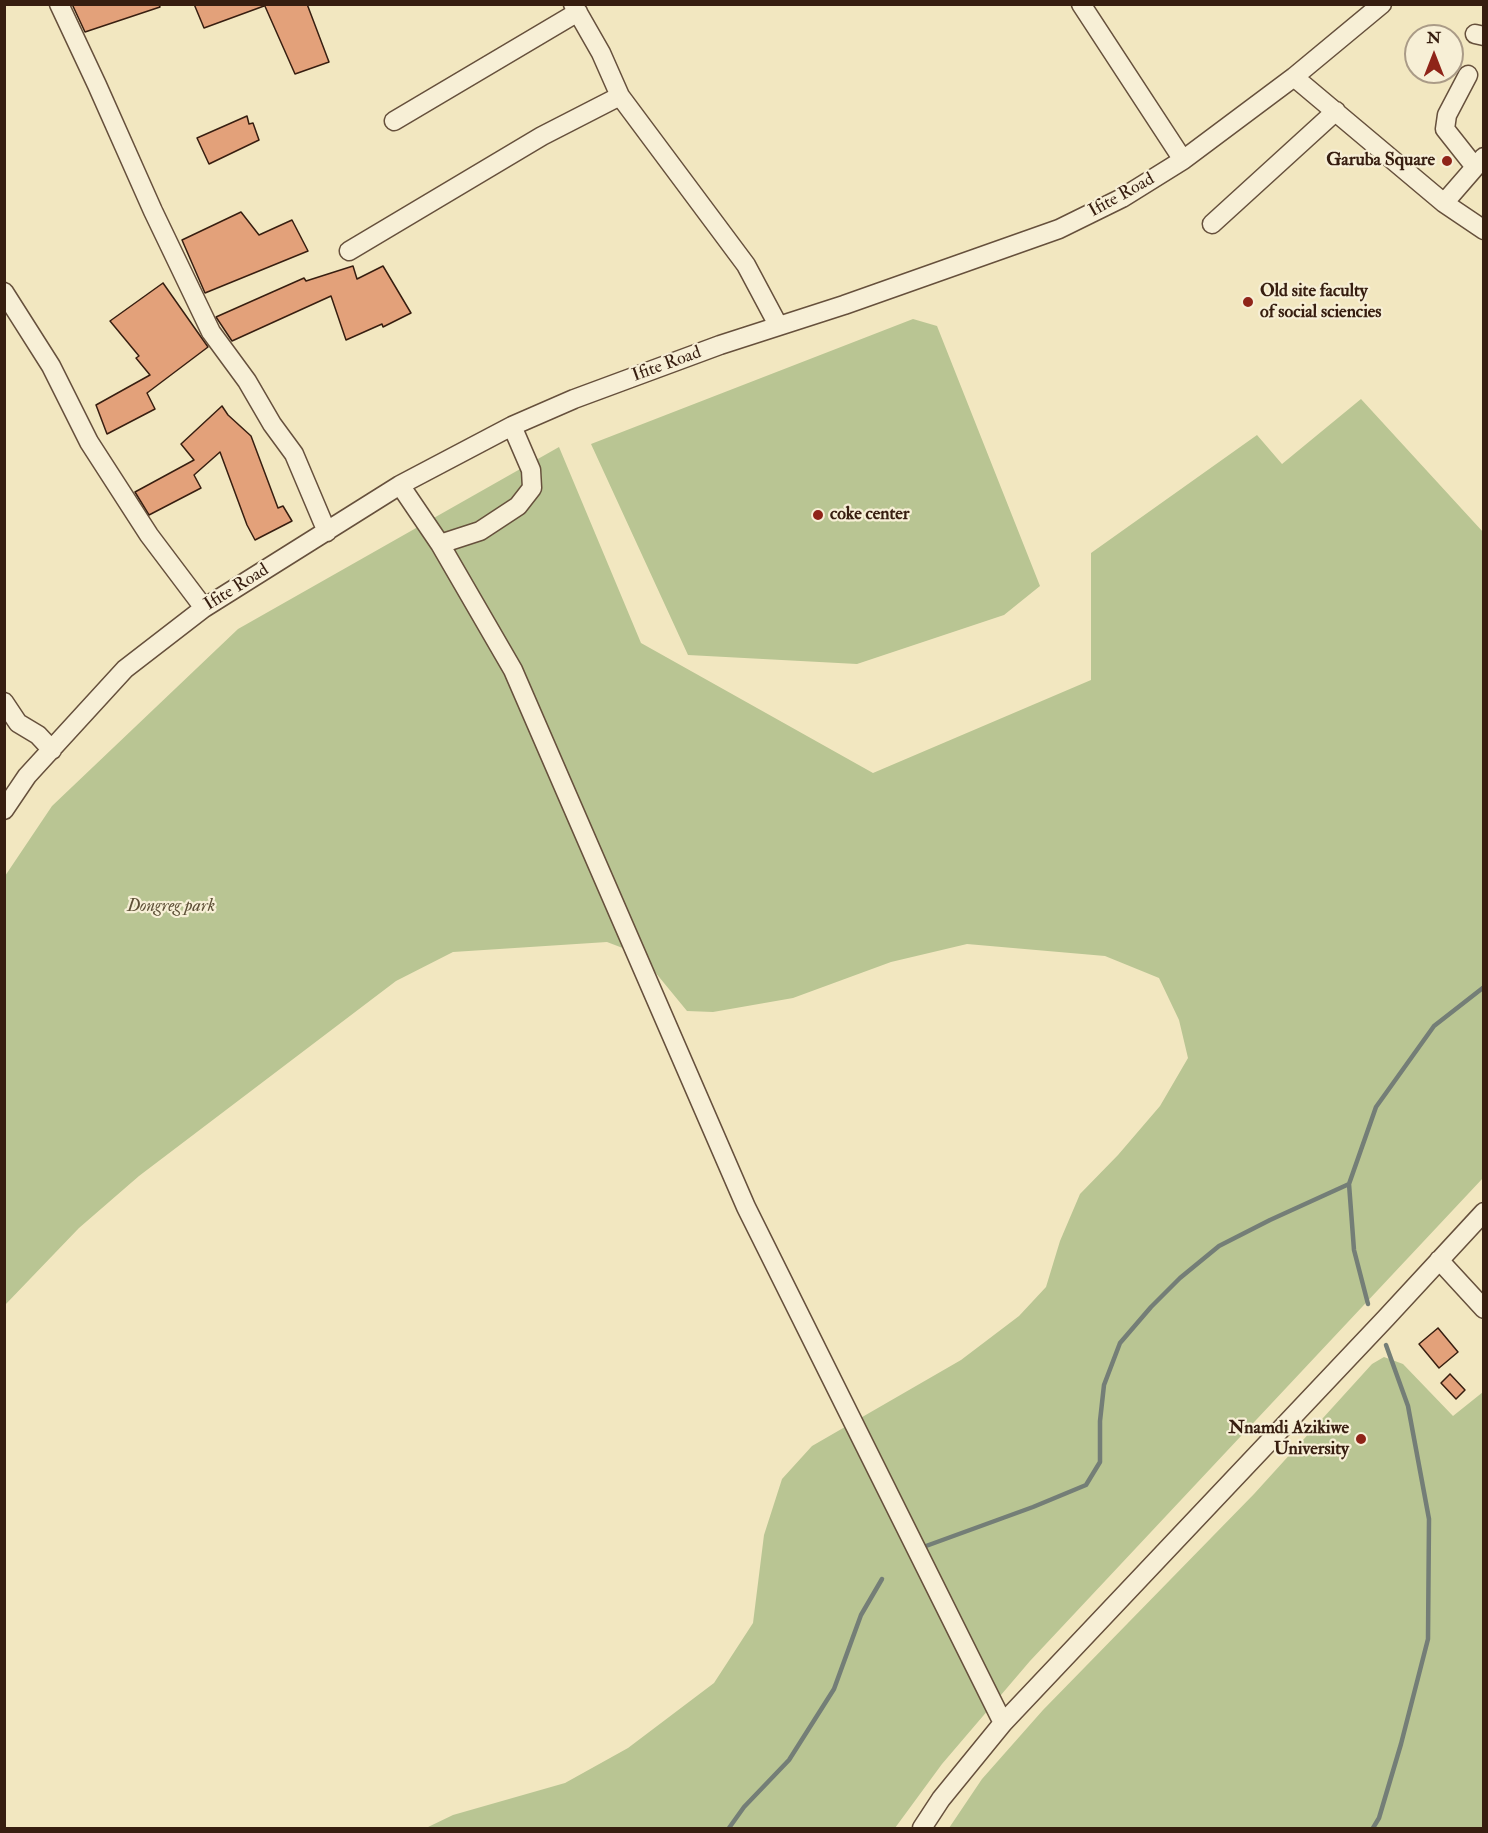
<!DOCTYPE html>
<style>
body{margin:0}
#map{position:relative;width:1488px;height:1833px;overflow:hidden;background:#f2e7c0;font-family:"IM FELL Double Pica",serif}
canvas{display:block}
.frame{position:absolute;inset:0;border:6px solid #371e10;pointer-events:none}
.north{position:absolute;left:1404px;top:24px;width:60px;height:60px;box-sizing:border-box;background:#f7efd6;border:2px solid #aa9b87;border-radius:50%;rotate:0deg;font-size:16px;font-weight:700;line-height:24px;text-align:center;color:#371e10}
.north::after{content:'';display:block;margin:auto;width:21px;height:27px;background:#8f2418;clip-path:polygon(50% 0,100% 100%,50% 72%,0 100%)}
</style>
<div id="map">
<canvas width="1488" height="1833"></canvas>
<div class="frame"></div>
<div class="north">N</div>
</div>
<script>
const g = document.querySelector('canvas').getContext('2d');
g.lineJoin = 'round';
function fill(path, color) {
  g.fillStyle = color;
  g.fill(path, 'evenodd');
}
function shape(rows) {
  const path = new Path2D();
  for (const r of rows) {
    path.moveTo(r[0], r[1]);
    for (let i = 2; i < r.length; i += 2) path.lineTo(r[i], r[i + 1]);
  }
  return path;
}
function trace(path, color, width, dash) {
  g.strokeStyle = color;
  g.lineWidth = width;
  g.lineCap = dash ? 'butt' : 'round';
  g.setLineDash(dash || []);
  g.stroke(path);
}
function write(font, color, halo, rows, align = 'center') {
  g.font = font + ' "IM FELL Double Pica",serif';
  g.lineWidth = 4.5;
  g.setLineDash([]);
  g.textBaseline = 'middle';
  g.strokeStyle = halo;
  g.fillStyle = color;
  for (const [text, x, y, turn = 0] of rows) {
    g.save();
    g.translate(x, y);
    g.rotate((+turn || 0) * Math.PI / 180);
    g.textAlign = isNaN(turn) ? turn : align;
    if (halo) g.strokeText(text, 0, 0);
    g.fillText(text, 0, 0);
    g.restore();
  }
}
fill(shape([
 [913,319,937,326,1040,586,1004,615,857,664,688,655,591,444],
 [1361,399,1483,532,1483,1178,1030,1661,942,1764,895,1828,426,1828,453,1815,565,1783,628,1748,714,1683,753,1623,764,1535,782,1479,812,1446,961,1360,1019,1316,1046,1287,1060,1241,1080,1194,1118,1155,1160,1106,1188,1058,1179,1020,1159,978,1105,956,967,944,891,962,793,998,713,1012,687,1011,641,955,607,942,453,952,396,981,139,1176,79,1228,5,1305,5,876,52,806,238,629,559,447,641,643,873,773,1091,680,1091,553,1257,435,1282,464],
 [1384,1357,1403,1364,1453,1416,1483,1392,1483,1828,949,1828,982,1779,1043,1710,1254,1494,1372,1364]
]), '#b9c593');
trace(shape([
 [1368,1304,1354,1250,1349,1184,1376,1107,1434,1026,1484,987],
 [926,1546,1033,1507,1086,1485,1100,1462,1100,1421,1104,1385,1120,1343,1151,1307,1180,1278,1219,1246,1270,1220,1349,1184],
 [729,1828,744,1807,789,1760,834,1689,861,1615,882,1579],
 [1373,1828,1379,1818,1401,1744,1428,1639,1429,1519,1408,1406,1386,1345]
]), '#747e77', 4.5);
const building = shape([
 [72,4,159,4,160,7,85,32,72,4],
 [194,4,264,4,264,6,204,28,194,4],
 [264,4,307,4,329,62,295,74,264,4],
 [247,116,249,124,253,123,259,140,209,164,197,138,247,116],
 [241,212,259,235,292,220,308,251,205,293,182,240,241,212],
 [353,266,357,279,383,266,411,313,383,327,382,324,346,340,331,296,232,341,216,317,304,278,306,281,353,266],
 [163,283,208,347,147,393,155,409,107,434,96,405,150,375,136,358,139,356,110,321,163,283],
 [222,406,228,415,251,436,278,508,283,506,292,521,255,540,247,525,220,452,194,475,201,488,149,515,135,492,194,460,181,444,222,406],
 [1438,1328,1458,1352,1439,1368,1419,1344,1438,1328],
 [1450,1374,1465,1390,1456,1399,1441,1383,1450,1374]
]);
fill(building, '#e3a17a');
trace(building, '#371e10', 1.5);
const minor = shape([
 [59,4,97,85,153,211,211,332,247,381,272,424,294,454,327,532],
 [573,4,601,53,620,96,746,265,778,325],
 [1081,4,1183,160],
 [1475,34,1484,36],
 [1468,75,1447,115,1445,129,1475,167],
 [1294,77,1444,203,1484,230],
 [394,121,578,12],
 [1444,203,1484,157],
 [1212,224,1336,111],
 [349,251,542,136,620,96],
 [4,292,51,366,89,442,149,535,204,608],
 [400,485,440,544,513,670,746,1207,1003,1723],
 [440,544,480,531,518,506,532,488,531,470,512,426],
 [4,702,18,723,38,735,52,750],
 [4,810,27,776,125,669,204,608,400,485,512,426,574,399,720,345,844,305,1059,229,1122,198,1183,160,1294,77,1382,4],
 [1439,1260,1484,1309],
 [922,1828,941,1799,1003,1723,1386,1318,1484,1212]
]);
trace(minor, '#66503c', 21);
trace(minor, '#f7efd6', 18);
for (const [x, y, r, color] of [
 [1447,161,6,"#8f2418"],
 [1248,302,6,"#8f2418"],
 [818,515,6,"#8f2418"],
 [1361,1439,6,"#8f2418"]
]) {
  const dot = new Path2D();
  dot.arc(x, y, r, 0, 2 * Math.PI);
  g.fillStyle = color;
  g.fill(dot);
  trace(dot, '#f7efd6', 2);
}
write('bold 18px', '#371e10', '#f7efd6', [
 ["Garuba Square",1435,161],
 ["Old site faculty",1260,292,"left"],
 ["of social sciencies",1260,313,"left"],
 ["coke center",830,515,"left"],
 ["Nnamdi Azikiwe",1349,1429],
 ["University",1349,1450]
], 'right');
write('18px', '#371e10', '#f7efd6', [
 ["Ifite Road",1122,196,-29],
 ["Ifite Road",667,365,-20],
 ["Ifite Road",237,588,-32]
]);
write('italic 18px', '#5e5037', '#f7efd6', [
 ["Dongreg park",171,907]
]);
</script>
